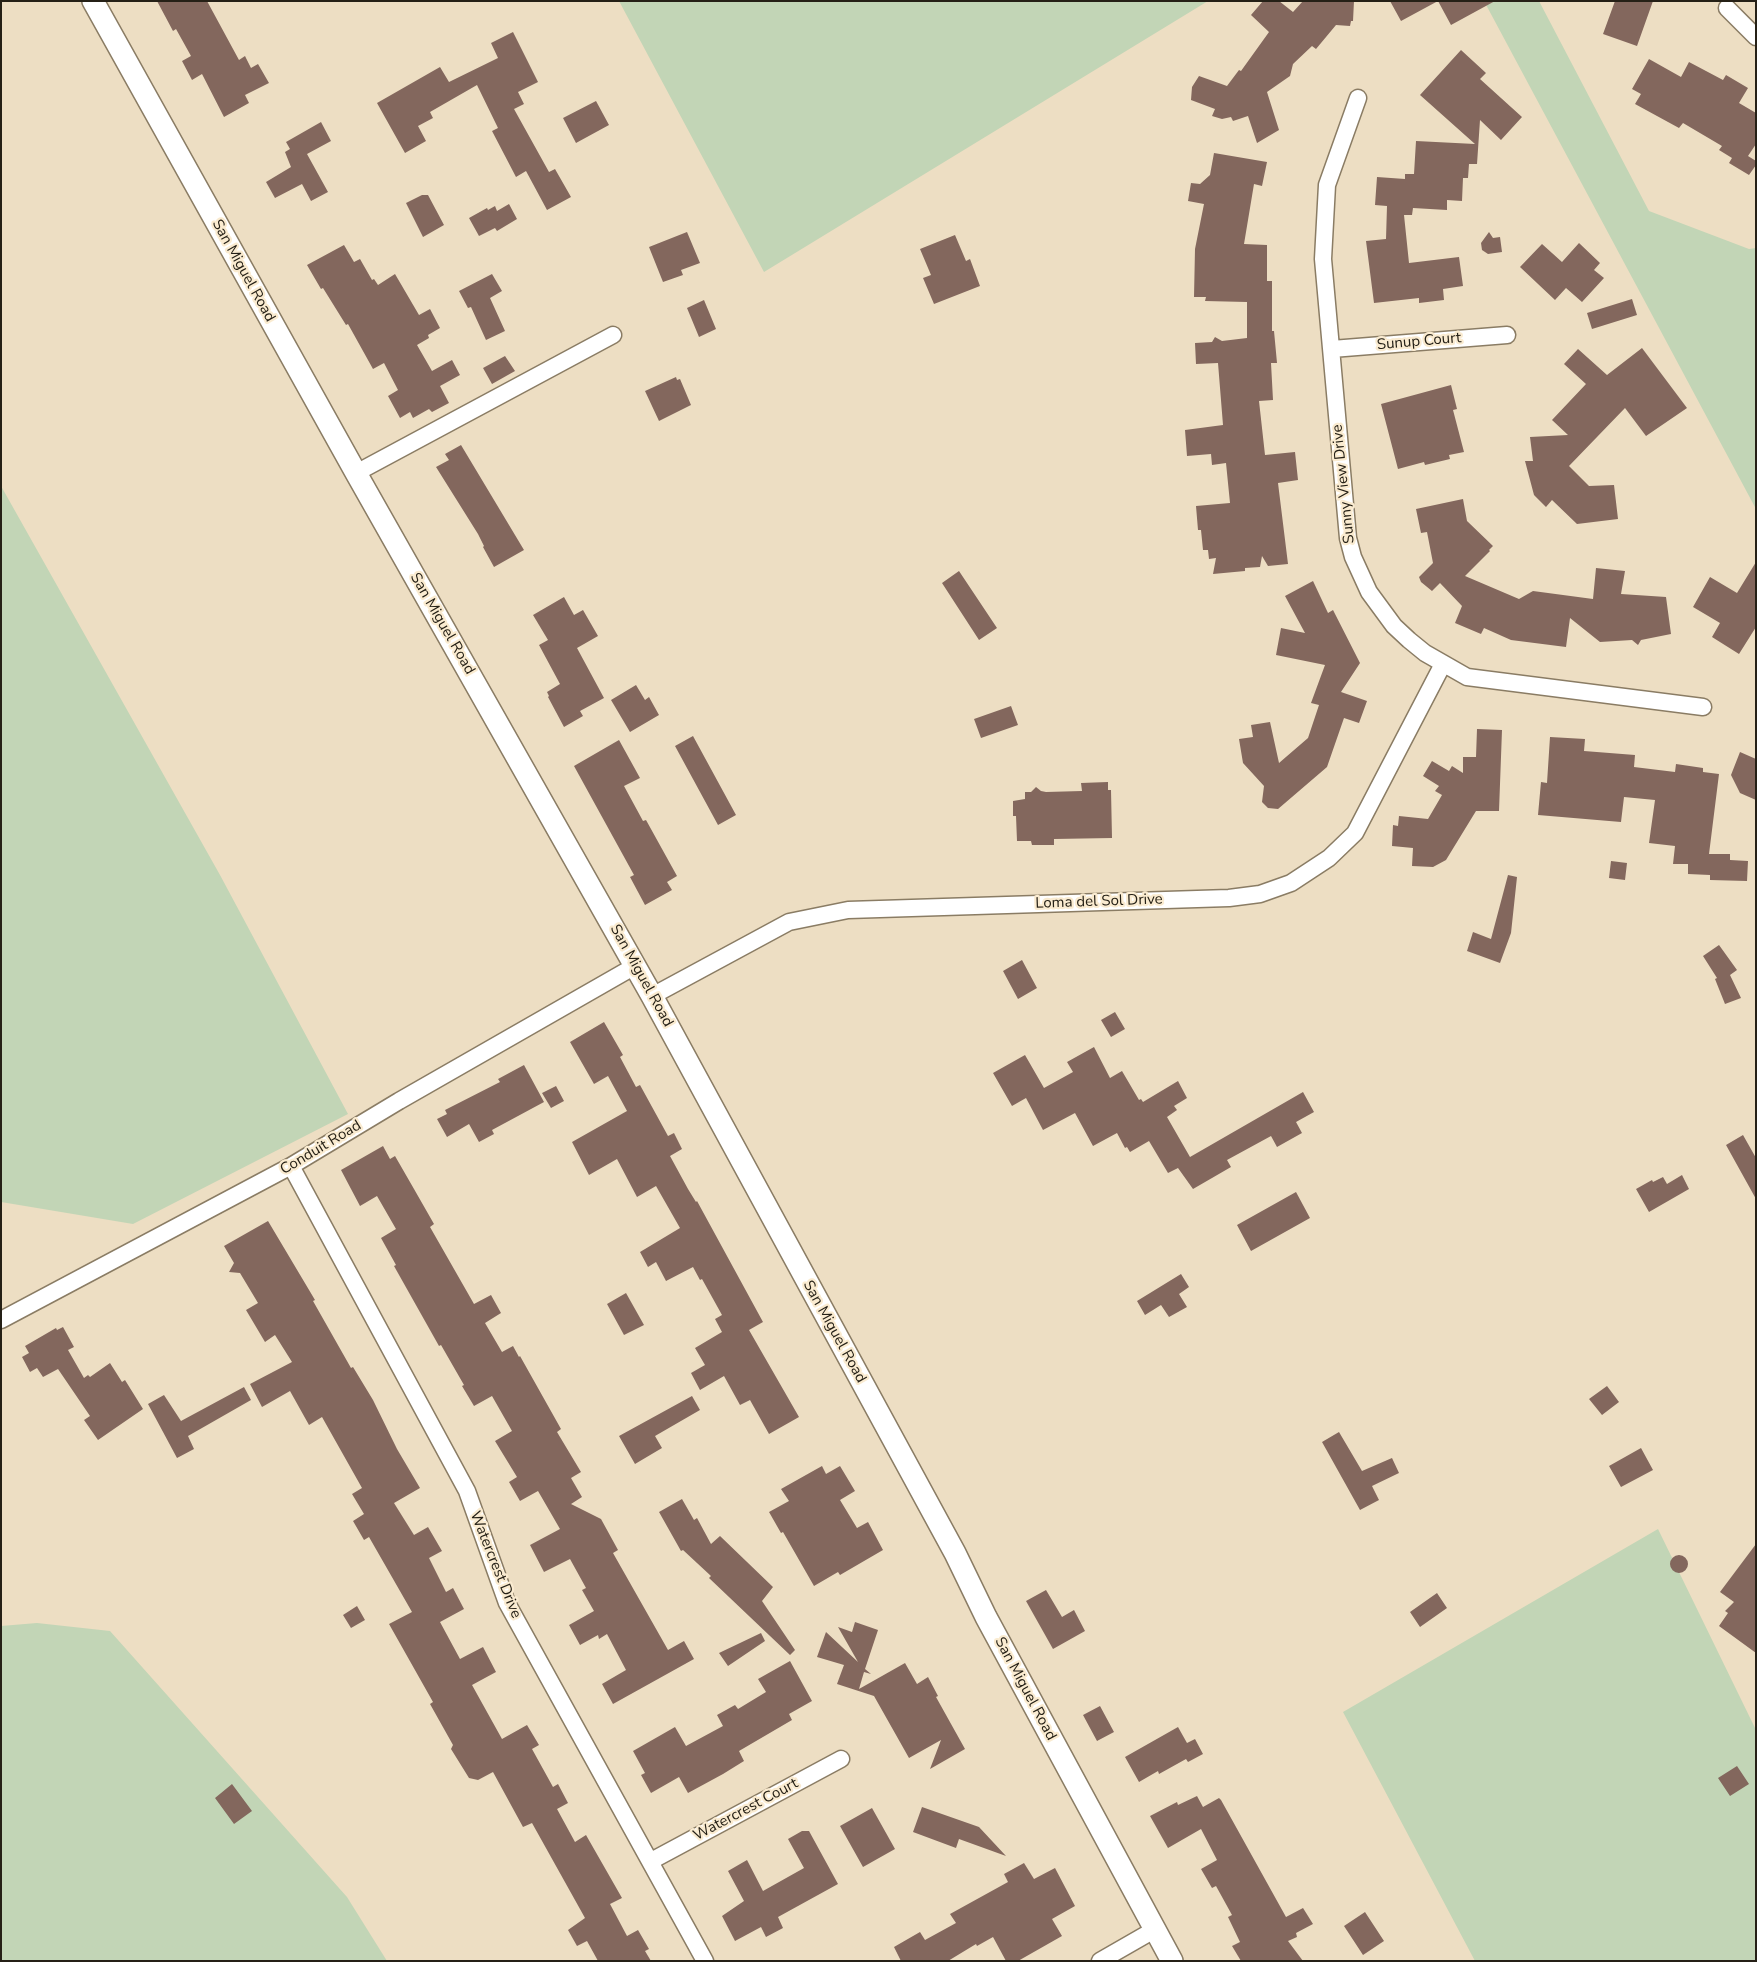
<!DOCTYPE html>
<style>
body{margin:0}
#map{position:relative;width:1757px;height:1962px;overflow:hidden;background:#eddec3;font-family:"Nunito Sans",sans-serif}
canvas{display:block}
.frame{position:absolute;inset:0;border:2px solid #252016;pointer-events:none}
</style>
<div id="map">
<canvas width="1757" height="1962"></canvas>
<div class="frame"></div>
</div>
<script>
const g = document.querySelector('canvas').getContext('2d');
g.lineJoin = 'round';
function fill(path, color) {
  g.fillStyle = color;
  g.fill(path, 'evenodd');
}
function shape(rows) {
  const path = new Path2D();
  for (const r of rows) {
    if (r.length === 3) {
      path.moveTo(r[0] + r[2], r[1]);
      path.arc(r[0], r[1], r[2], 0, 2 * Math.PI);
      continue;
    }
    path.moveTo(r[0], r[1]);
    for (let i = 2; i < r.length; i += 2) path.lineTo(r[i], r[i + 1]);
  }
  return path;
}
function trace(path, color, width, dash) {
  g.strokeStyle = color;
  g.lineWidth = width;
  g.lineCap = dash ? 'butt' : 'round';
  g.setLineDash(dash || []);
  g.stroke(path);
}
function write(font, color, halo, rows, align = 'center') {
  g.font = font + ' "Nunito Sans",sans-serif';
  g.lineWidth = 4.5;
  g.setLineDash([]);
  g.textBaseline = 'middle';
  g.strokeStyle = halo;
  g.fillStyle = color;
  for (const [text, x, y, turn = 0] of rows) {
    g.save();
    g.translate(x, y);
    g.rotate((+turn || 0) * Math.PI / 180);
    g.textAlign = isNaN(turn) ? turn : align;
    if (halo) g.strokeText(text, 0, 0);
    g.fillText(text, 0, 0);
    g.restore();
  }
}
fill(shape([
 [619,1,1208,1,764,272],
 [1484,1,1539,1,1649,211,1749,249,1756,248,1756,509],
 [1,486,220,875,348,1114,133,1224,1,1202],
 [1658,1529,1756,1730,1756,1961,1475,1961,1343,1712],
 [37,1623,110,1631,347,1897,387,1961,1,1961,1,1626]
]), '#c2d5b6');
fill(shape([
 [157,1,207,1,239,60,245,56,251,68,258,64,269,83,245,95,249,103,224,117,202,74,192,80,182,61,191,56,176,29,173,31],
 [1263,1,1279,1,1293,12,1303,1,1354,1,1353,21,1351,21,1350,26,1336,25,1316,49,1312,46,1293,64,1290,76,1267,92,1279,130,1257,143,1248,116,1233,121,1231,117,1222,119,1212,116,1215,109,1191,100,1192,87,1199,76,1227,86,1239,70,1241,71,1269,32,1251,15],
 [1390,1,1495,1,1451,25,1438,1,1401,21],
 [1615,1,1653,1,1637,46,1603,34],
 [513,32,538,82,518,92,524,104,514,109,549,172,555,169,571,197,547,210,526,171,516,177,492,131,498,128,477,85,430,112,433,118,418,126,426,141,405,153,377,103,440,67,449,82,498,58,491,43],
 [1461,50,1486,73,1480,79,1522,117,1501,140,1480,120,1477,164,1469,164,1468,178,1463,178,1462,201,1447,200,1447,210,1413,208,1412,215,1404,215,1409,263,1459,257,1463,286,1443,289,1444,300,1419,303,1419,298,1374,303,1366,241,1386,239,1387,206,1375,205,1377,177,1405,179,1405,174,1414,174,1416,141,1475,144,1420,95],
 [1649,59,1681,77,1689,62,1723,80,1726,75,1748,88,1739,103,1756,113,1756,144,1748,156,1756,161,1756,165,1749,175,1729,163,1732,158,1719,150,1722,146,1683,123,1679,128,1635,104,1641,94,1632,89],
 [596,101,609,125,576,143,563,118],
 [321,122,331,141,307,154,328,192,311,201,302,184,275,198,266,182,291,167,285,152,290,149,286,142],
 [1214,153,1267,162,1262,186,1254,184,1244,244,1267,245,1267,281,1272,281,1272,331,1274,331,1277,363,1271,363,1273,400,1259,401,1265,455,1295,452,1298,480,1278,483,1288,564,1268,566,1262,556,1260,567,1245,568,1245,571,1213,574,1216,558,1209,559,1208,550,1203,550,1201,530,1198,530,1196,506,1230,503,1226,463,1212,465,1211,454,1187,456,1185,430,1223,425,1218,363,1196,364,1195,343,1212,342,1215,337,1222,341,1247,338,1247,302,1205,301,1206,297,1194,297,1195,249,1204,204,1188,201,1191,183,1200,184,1210,175],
 [422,195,428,195,444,225,423,237,406,203],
 [509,204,517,219,497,231,495,228,479,236,469,218,487,208,488,210,495,206,497,211],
 [687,232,700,263,681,270,683,275,663,282,649,247],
 [1489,232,1493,238,1500,237,1502,252,1488,254,1482,250,1481,243],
 [955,235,966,261,970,259,980,286,934,304,923,278,931,275,920,249],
 [1579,243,1600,263,1594,270,1604,278,1582,302,1566,288,1555,300,1520,267,1542,244,1562,262],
 [344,245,354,262,360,259,372,280,374,279,378,285,395,274,419,315,430,309,440,328,428,335,429,338,417,345,432,371,452,360,460,375,440,386,449,403,432,412,429,409,413,418,410,412,400,418,388,396,398,390,384,363,373,369,348,324,346,325,323,288,321,289,307,265],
 [492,274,502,291,490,298,505,331,486,340,471,307,468,308,459,291],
 [1632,299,1637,315,1592,329,1587,313],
 [704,300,716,329,699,337,687,308],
 [1642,348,1687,408,1646,436,1625,408,1569,466,1589,486,1614,485,1618,519,1577,524,1552,500,1546,507,1534,495,1525,461,1533,461,1530,437,1568,435,1552,420,1586,384,1564,364,1578,349,1607,375],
 [505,356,515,371,492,384,483,368],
 [676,377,677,380,680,379,691,405,659,421,645,391],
 [1451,385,1457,409,1453,410,1464,452,1449,455,1450,459,1425,465,1424,462,1398,469,1381,404],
 [461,445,524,550,494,567,483,547,484,546,478,534,436,467,449,460,445,454],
 [1463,499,1467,521,1493,546,1489,550,1490,551,1465,576,1519,599,1533,591,1593,599,1596,568,1625,571,1621,594,1666,597,1671,634,1641,640,1638,645,1632,640,1600,642,1570,618,1566,647,1511,640,1484,628,1481,634,1455,623,1462,606,1440,583,1432,591,1421,582,1419,577,1433,563,1427,532,1421,533,1416,509],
 [1756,562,1756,627,1739,654,1712,637,1720,623,1693,607,1710,577,1737,593],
 [959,571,997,628,979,640,942,583],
 [1313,581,1328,613,1333,610,1360,663,1341,692,1367,701,1359,723,1344,718,1327,767,1278,809,1268,808,1262,802,1264,786,1243,763,1239,739,1253,737,1251,725,1270,722,1279,763,1308,738,1319,705,1311,703,1325,665,1276,655,1281,628,1305,633,1285,596],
 [564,597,574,615,583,610,598,636,577,648,604,698,580,711,583,716,564,727,548,697,549,696,547,692,560,684,539,645,548,640,533,615],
 [636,685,645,700,649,697,659,715,630,732,611,700],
 [1011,706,1018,725,981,738,974,719],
 [1477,729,1502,730,1499,811,1476,811,1446,860,1433,867,1412,866,1413,848,1392,846,1393,825,1398,826,1399,816,1428,819,1442,795,1435,791,1439,786,1423,776,1432,761,1449,771,1452,766,1463,773,1463,757,1476,757],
 [693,736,736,815,718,825,675,746],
 [1550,737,1585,739,1584,751,1635,755,1634,767,1675,772,1676,764,1703,768,1703,772,1719,774,1709,854,1730,854,1730,860,1748,861,1747,881,1710,880,1710,875,1688,874,1688,864,1673,864,1675,846,1649,843,1655,800,1624,797,1621,822,1538,815,1541,782,1547,783],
 [619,740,640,778,624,786,643,821,646,820,677,876,667,882,672,890,645,905,630,877,634,875,574,766],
 [1740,752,1756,759,1756,800,1740,793,1731,775],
 [1108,782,1108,790,1111,790,1112,838,1054,839,1054,845,1032,845,1031,841,1017,841,1016,816,1013,816,1013,801,1025,799,1025,792,1031,792,1036,787,1041,791,1046,792,1082,791,1081,783],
 [1611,861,1627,863,1625,880,1609,878],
 [1508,875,1517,877,1511,933,1500,963,1467,951,1473,932,1491,939],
 [1719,945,1737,970,1730,975,1741,998,1725,1004,1715,979,1717,978,1703,956],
 [1022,960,1037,988,1018,999,1003,971],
 [1115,1012,1125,1029,1111,1037,1101,1020],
 [604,1022,623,1055,620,1057,636,1087,640,1085,668,1136,674,1133,682,1149,670,1156,688,1189,696,1202,697,1201,763,1322,749,1330,799,1417,769,1434,750,1400,740,1405,724,1376,700,1390,691,1373,705,1365,695,1348,722,1332,715,1319,722,1315,702,1279,700,1280,693,1267,666,1281,656,1262,648,1267,640,1252,680,1228,656,1186,637,1197,617,1159,589,1175,572,1142,627,1111,608,1076,594,1084,570,1042],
 [1094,1047,1110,1078,1122,1071,1139,1100,1141,1099,1143,1102,1178,1081,1187,1098,1174,1106,1177,1110,1167,1117,1190,1157,1303,1092,1314,1112,1296,1122,1302,1133,1277,1147,1271,1136,1227,1160,1231,1167,1193,1189,1178,1168,1168,1173,1149,1141,1130,1152,1127,1147,1125,1148,1117,1133,1093,1146,1075,1113,1043,1130,1026,1098,1012,1106,993,1073,1025,1055,1044,1088,1073,1072,1067,1062],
 [524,1065,544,1102,492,1130,494,1134,479,1142,469,1124,447,1137,437,1119,447,1114,445,1110,500,1082,498,1079],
 [556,1086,564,1101,551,1108,542,1093],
 [1743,1135,1756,1158,1756,1199,1726,1145],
 [383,1146,390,1159,395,1156,414,1189,434,1224,430,1227,474,1304,491,1295,501,1313,485,1323,502,1352,513,1346,519,1357,520,1356,561,1429,557,1432,581,1472,571,1478,582,1497,571,1504,601,1519,618,1550,613,1553,668,1650,684,1641,694,1659,613,1704,602,1684,626,1670,607,1634,599,1639,598,1635,580,1645,569,1625,594,1611,582,1590,586,1588,570,1559,544,1572,530,1545,560,1529,538,1491,520,1501,509,1482,517,1477,495,1441,512,1431,492,1396,474,1406,462,1386,464,1385,441,1345,439,1346,394,1266,396,1265,381,1238,396,1229,377,1196,360,1206,341,1170],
 [1682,1175,1689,1189,1649,1212,1636,1189,1652,1180,1653,1182,1663,1177,1667,1184],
 [1296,1192,1310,1218,1251,1251,1237,1225],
 [268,1221,315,1300,313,1301,351,1368,353,1367,373,1400,397,1449,420,1488,394,1503,414,1535,428,1527,442,1551,429,1558,446,1592,453,1588,464,1609,440,1622,460,1659,483,1647,496,1672,472,1685,502,1739,527,1725,539,1745,532,1749,553,1787,558,1784,568,1803,557,1809,575,1842,586,1835,622,1898,610,1904,627,1936,638,1930,649,1949,645,1951,651,1961,598,1961,587,1941,577,1946,568,1930,585,1918,532,1823,523,1827,493,1772,478,1780,469,1778,451,1749,453,1745,430,1704,433,1702,389,1624,412,1612,369,1537,364,1540,353,1521,364,1514,352,1494,362,1488,322,1417,309,1425,290,1391,262,1407,250,1384,292,1362,275,1335,265,1342,246,1310,258,1303,240,1273,229,1272,234,1263,224,1246],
 [1181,1274,1189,1287,1179,1294,1187,1307,1169,1317,1161,1305,1145,1315,1137,1301],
 [626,1293,644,1325,624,1335,607,1304],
 [63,1327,74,1347,68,1350,84,1378,88,1375,90,1377,110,1363,122,1382,125,1380,143,1409,98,1440,84,1420,90,1416,58,1369,43,1377,37,1368,30,1372,22,1357,29,1353,25,1346,56,1328,57,1330],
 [1607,1386,1619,1402,1602,1415,1589,1399],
 [244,1387,251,1400,188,1436,194,1449,177,1458,148,1404,164,1395,181,1421],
 [692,1396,700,1410,655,1436,662,1448,635,1464,619,1436],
 [1339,1432,1362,1471,1392,1458,1399,1473,1372,1486,1379,1500,1360,1510,1322,1442],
 [1641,1448,1653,1470,1621,1487,1609,1466],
 [822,1466,826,1474,840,1466,855,1491,840,1500,857,1528,868,1522,883,1550,840,1575,838,1572,814,1586,783,1532,781,1533,769,1512,789,1501,781,1489],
 [682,1499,694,1520,697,1518,711,1544,720,1536,773,1587,762,1601,795,1650,790,1655,709,1578,711,1576,683,1550,681,1551,659,1512],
 [1756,1544,1756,1653,1719,1626,1728,1613,1725,1611,1734,1602,1720,1592],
 [1679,1564,9],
 [1046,1590,1062,1617,1074,1610,1085,1631,1053,1649,1026,1601],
 [1437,1593,1447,1608,1420,1627,1410,1612],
 [357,1606,365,1620,351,1628,343,1615],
 [855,1622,878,1630,865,1669,871,1674,864,1672,859,1689,905,1663,917,1684,928,1677,938,1696,936,1697,965,1749,930,1769,941,1740,909,1758,874,1696,837,1684,844,1665,817,1657,826,1632,858,1662,838,1627,852,1632],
 [761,1633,765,1641,728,1666,719,1653],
 [790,1661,812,1701,789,1714,792,1720,739,1751,744,1761,723,1774,688,1793,679,1777,651,1793,641,1775,645,1773,633,1751,675,1727,686,1746,723,1726,717,1715,735,1705,738,1709,766,1692,758,1679],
 [1100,1706,1114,1732,1097,1741,1083,1715],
 [1178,1727,1187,1743,1195,1739,1203,1754,1188,1762,1186,1759,1159,1774,1158,1771,1139,1782,1125,1757],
 [1737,1766,1749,1784,1730,1796,1718,1778],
 [232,1784,252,1811,234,1824,215,1798],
 [1197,1796,1203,1807,1219,1798,1221,1800,1286,1917,1303,1908,1313,1924,1296,1933,1297,1937,1288,1941,1303,1961,1241,1961,1232,1946,1240,1942,1228,1917,1232,1915,1216,1886,1212,1888,1201,1869,1217,1860,1201,1829,1168,1848,1150,1816,1177,1802,1178,1805],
 [922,1807,979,1827,1006,1856,959,1839,956,1848,913,1832],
 [872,1808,895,1849,863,1867,840,1826],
 [802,1831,809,1831,838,1884,778,1917,783,1928,766,1937,761,1927,735,1941,722,1916,744,1901,728,1871,747,1860,763,1891,804,1868,788,1839],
 [1024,1863,1034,1879,1055,1868,1075,1906,1052,1919,1062,1936,1018,1961,1006,1961,993,1937,977,1946,976,1944,948,1961,901,1961,894,1947,920,1932,925,1940,956,1923,950,1914,1008,1882,1004,1874],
 [1365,1912,1384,1941,1363,1955,1344,1926]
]), '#83675d');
const minor = shape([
 [1727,8,1756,37],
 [1358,98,1327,185,1323,259,1348,538,1353,557,1369,592,1394,626,1409,640,1425,653,1467,677,1703,707],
 [1332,349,1507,335],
 [356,473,613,335],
 [652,996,789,922,848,910,1229,898,1260,894,1291,883,1329,858,1355,833,1443,664],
 [291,1166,467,1491,507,1603,705,1961],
 [1,1320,291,1166,399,1101,635,966],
 [651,1861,841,1759],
 [1100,1961,1154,1930]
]);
const tertiary = shape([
 [93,1,356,473,652,996,955,1553,986,1617,1172,1961]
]);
trace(minor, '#8a7c64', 19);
trace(tertiary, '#8a7c64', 24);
trace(minor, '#fff', 16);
trace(tertiary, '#fff', 21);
write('15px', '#252016', '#faebd0', [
 ["San Miguel Road",243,271,61],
 ["Sunup Court",1419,342,-5],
 ["Sunny View Drive",1344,484,-96],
 ["San Miguel Road",442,624,60],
 ["Loma del Sol Drive",1099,902,-2],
 ["San Miguel Road",641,976,61],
 ["Conduit Road",321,1148,-31],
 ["San Miguel Road",834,1332,61],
 ["Watercrest Drive",495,1565,68],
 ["San Miguel Road",1025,1689,62],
 ["Watercrest Court",746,1810,-28]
]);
</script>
